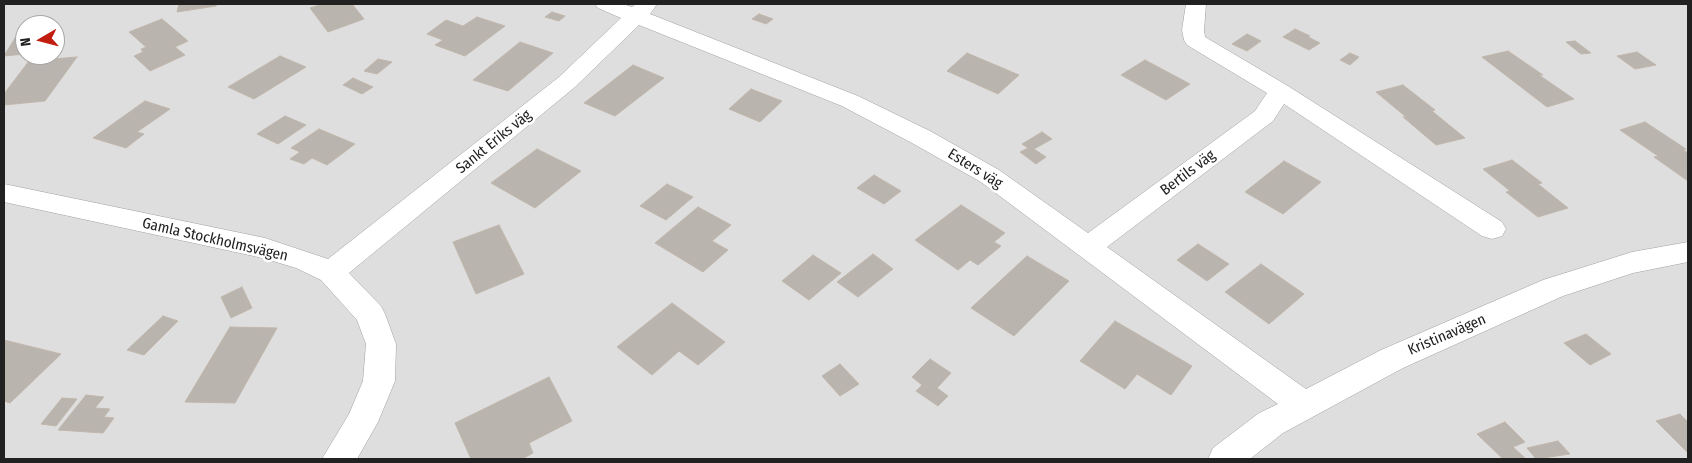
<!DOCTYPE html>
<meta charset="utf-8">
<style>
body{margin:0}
#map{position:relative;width:1692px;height:463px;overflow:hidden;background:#f0eee8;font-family:"Fira Sans Condensed",sans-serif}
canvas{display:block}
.frame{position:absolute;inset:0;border:5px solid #212121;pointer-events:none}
.north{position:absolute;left:15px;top:15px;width:50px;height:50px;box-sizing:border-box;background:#fff;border:1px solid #a6a6a6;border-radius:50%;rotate:262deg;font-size:14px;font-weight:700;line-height:20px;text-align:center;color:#212121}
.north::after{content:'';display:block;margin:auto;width:18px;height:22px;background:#c11d10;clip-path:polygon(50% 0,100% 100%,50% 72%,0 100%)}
</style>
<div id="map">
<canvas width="1692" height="463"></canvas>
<div class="frame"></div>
<div class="north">N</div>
</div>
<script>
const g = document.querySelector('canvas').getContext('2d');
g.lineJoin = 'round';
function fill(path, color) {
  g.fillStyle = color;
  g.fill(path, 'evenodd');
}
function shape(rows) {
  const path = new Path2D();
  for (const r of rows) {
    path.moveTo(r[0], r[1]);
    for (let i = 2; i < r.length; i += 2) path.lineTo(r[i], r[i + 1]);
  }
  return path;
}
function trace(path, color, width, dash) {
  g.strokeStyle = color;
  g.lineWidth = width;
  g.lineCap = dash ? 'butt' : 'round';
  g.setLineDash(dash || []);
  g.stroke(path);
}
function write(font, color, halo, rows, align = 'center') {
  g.font = font + ' "Fira Sans Condensed",sans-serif';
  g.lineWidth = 5;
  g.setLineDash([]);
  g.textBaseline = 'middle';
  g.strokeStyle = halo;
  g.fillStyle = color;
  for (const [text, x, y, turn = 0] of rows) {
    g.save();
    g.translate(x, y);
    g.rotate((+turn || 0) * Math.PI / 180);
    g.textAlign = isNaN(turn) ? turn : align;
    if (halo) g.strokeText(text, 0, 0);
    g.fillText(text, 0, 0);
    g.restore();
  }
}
fill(shape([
 [4,4,1688,4,1688,459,4,459],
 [25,25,55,25,55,55,25,55]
]), '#dfdede');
const building = shape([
 [179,4,217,4,216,6,177,12,179,4],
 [323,4,352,4,364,19,328,32,310,8,323,4],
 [552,12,565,16,559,21,545,17,552,12],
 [759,14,773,19,766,24,752,19,759,14],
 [477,17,505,26,465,56,435,45,443,40,427,34,446,20,463,26,477,17],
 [162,19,188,41,175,47,185,55,150,71,134,56,143,52,141,49,146,47,129,32,162,19],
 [1295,29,1310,36,1308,37,1320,43,1309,50,1283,37,1295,29],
 [1247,34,1261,41,1247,51,1232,44,1247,34],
 [25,37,25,54,4,56,15,38,25,37],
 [1575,41,1591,53,1581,54,1566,42,1575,41],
 [520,42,553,53,508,91,473,80,520,42],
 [1508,51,1543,75,1539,75,1574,99,1547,107,1482,57,1508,51],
 [1637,52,1656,65,1635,69,1617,56,1637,52],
 [967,53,1019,75,998,94,947,71,967,53],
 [1350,53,1359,57,1350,65,1340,60,1350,53],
 [280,56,306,67,254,99,228,87,280,56],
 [77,57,45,101,4,105,4,94,29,61,77,57],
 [378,59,392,62,377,74,364,71,378,59],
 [1145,60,1190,84,1166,100,1121,75,1145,60],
 [633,65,664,78,615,116,584,103,633,65],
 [353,78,373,87,362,94,343,85,353,78],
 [1403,85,1435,110,1432,111,1465,138,1436,145,1403,117,1406,117,1376,92,1403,85],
 [751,89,782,101,760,122,729,109,751,89],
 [145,101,170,109,137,132,144,134,126,148,93,138,145,101],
 [285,116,306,125,278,144,257,134,285,116],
 [1645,122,1686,149,1683,150,1688,153,1688,181,1654,157,1658,156,1620,130,1645,122],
 [319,129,355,144,327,165,312,158,304,164,290,159,300,152,291,148,319,129],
 [1042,132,1052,139,1034,149,1046,157,1036,164,1020,152,1028,148,1022,144,1042,132],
 [537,149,581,171,535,208,491,183,537,149],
 [1512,160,1542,183,1538,184,1568,208,1538,217,1506,192,1510,191,1483,169,1512,160],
 [1284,161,1321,182,1283,214,1245,192,1284,161],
 [874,175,901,191,884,204,857,188,874,175],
 [667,184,693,197,666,220,640,206,667,184],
 [961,205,1005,233,994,242,1001,246,978,265,970,260,958,270,915,240,961,205],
 [698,207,731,225,712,241,728,250,703,272,655,243,698,207],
 [499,225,524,274,476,294,453,242,499,225],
 [1198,244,1229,264,1207,281,1177,260,1198,244],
 [873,254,893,269,858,297,837,282,873,254],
 [813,255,841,273,809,300,782,281,813,255],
 [1027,256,1069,281,1014,336,971,308,1027,256],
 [1261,264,1304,294,1269,324,1225,292,1261,264],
 [242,287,252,308,231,318,221,297,242,287],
 [672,303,725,342,698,365,679,351,652,375,617,347,672,303],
 [163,316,178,321,144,355,127,350,163,316],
 [1115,321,1192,366,1171,395,1137,374,1125,389,1080,361,1115,321],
 [230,327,277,328,235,403,185,402,230,327],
 [1586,334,1611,354,1590,365,1564,343,1586,334],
 [4,340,61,354,10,403,4,401,4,340],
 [930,359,951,373,937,388,948,396,938,406,916,391,922,385,912,377,930,359],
 [840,364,859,384,840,396,822,376,840,364],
 [549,377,572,421,529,443,533,453,522,459,471,459,455,423,549,377],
 [86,395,104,397,95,408,110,409,104,417,114,418,103,433,58,430,86,395],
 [62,398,77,399,56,426,41,424,62,398],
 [1680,414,1688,422,1688,453,1656,421,1680,414],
 [1505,422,1525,442,1513,447,1526,459,1503,459,1477,434,1505,422],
 [1558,441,1570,454,1536,459,1527,448,1558,441]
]);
fill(building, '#bab4ae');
trace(building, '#c1b7ac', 1);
const minor = shape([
 [595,4,623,4,632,7,636,4,657,4,650,14,858,96,930,131,999,170,1088,233,1255,111,1267,93,1187,45,1184,40,1182,30,1186,4,1206,4,1204,30,1205,37,1288,86,1502,222,1506,229,1502,236,1492,239,1482,236,1284,104,1273,121,1107,247,1306,389,1381,350,1543,280,1632,252,1688,242,1688,262,1633,273,1563,296,1403,368,1283,433,1250,459,1208,459,1213,448,1259,413,1278,404,981,182,912,143,842,106,639,25,575,87,349,273,381,306,385,314,396,344,395,381,378,422,357,459,322,459,349,414,363,381,366,344,357,320,321,280,296,268,263,258,4,202,4,184,265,238,328,259,559,77,621,18,598,8,595,4]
]);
trace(minor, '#a2a2a2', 1);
fill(minor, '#fff');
write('15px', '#212121', '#fff', [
 ["Sankt Eriks väg",494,142,-39],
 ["Esters väg",975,169,32],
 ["Bertils väg",1188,173,-37],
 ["Gamla Stockholmsvägen",215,240,13],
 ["Kristinavägen",1447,335,-23]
]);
</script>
